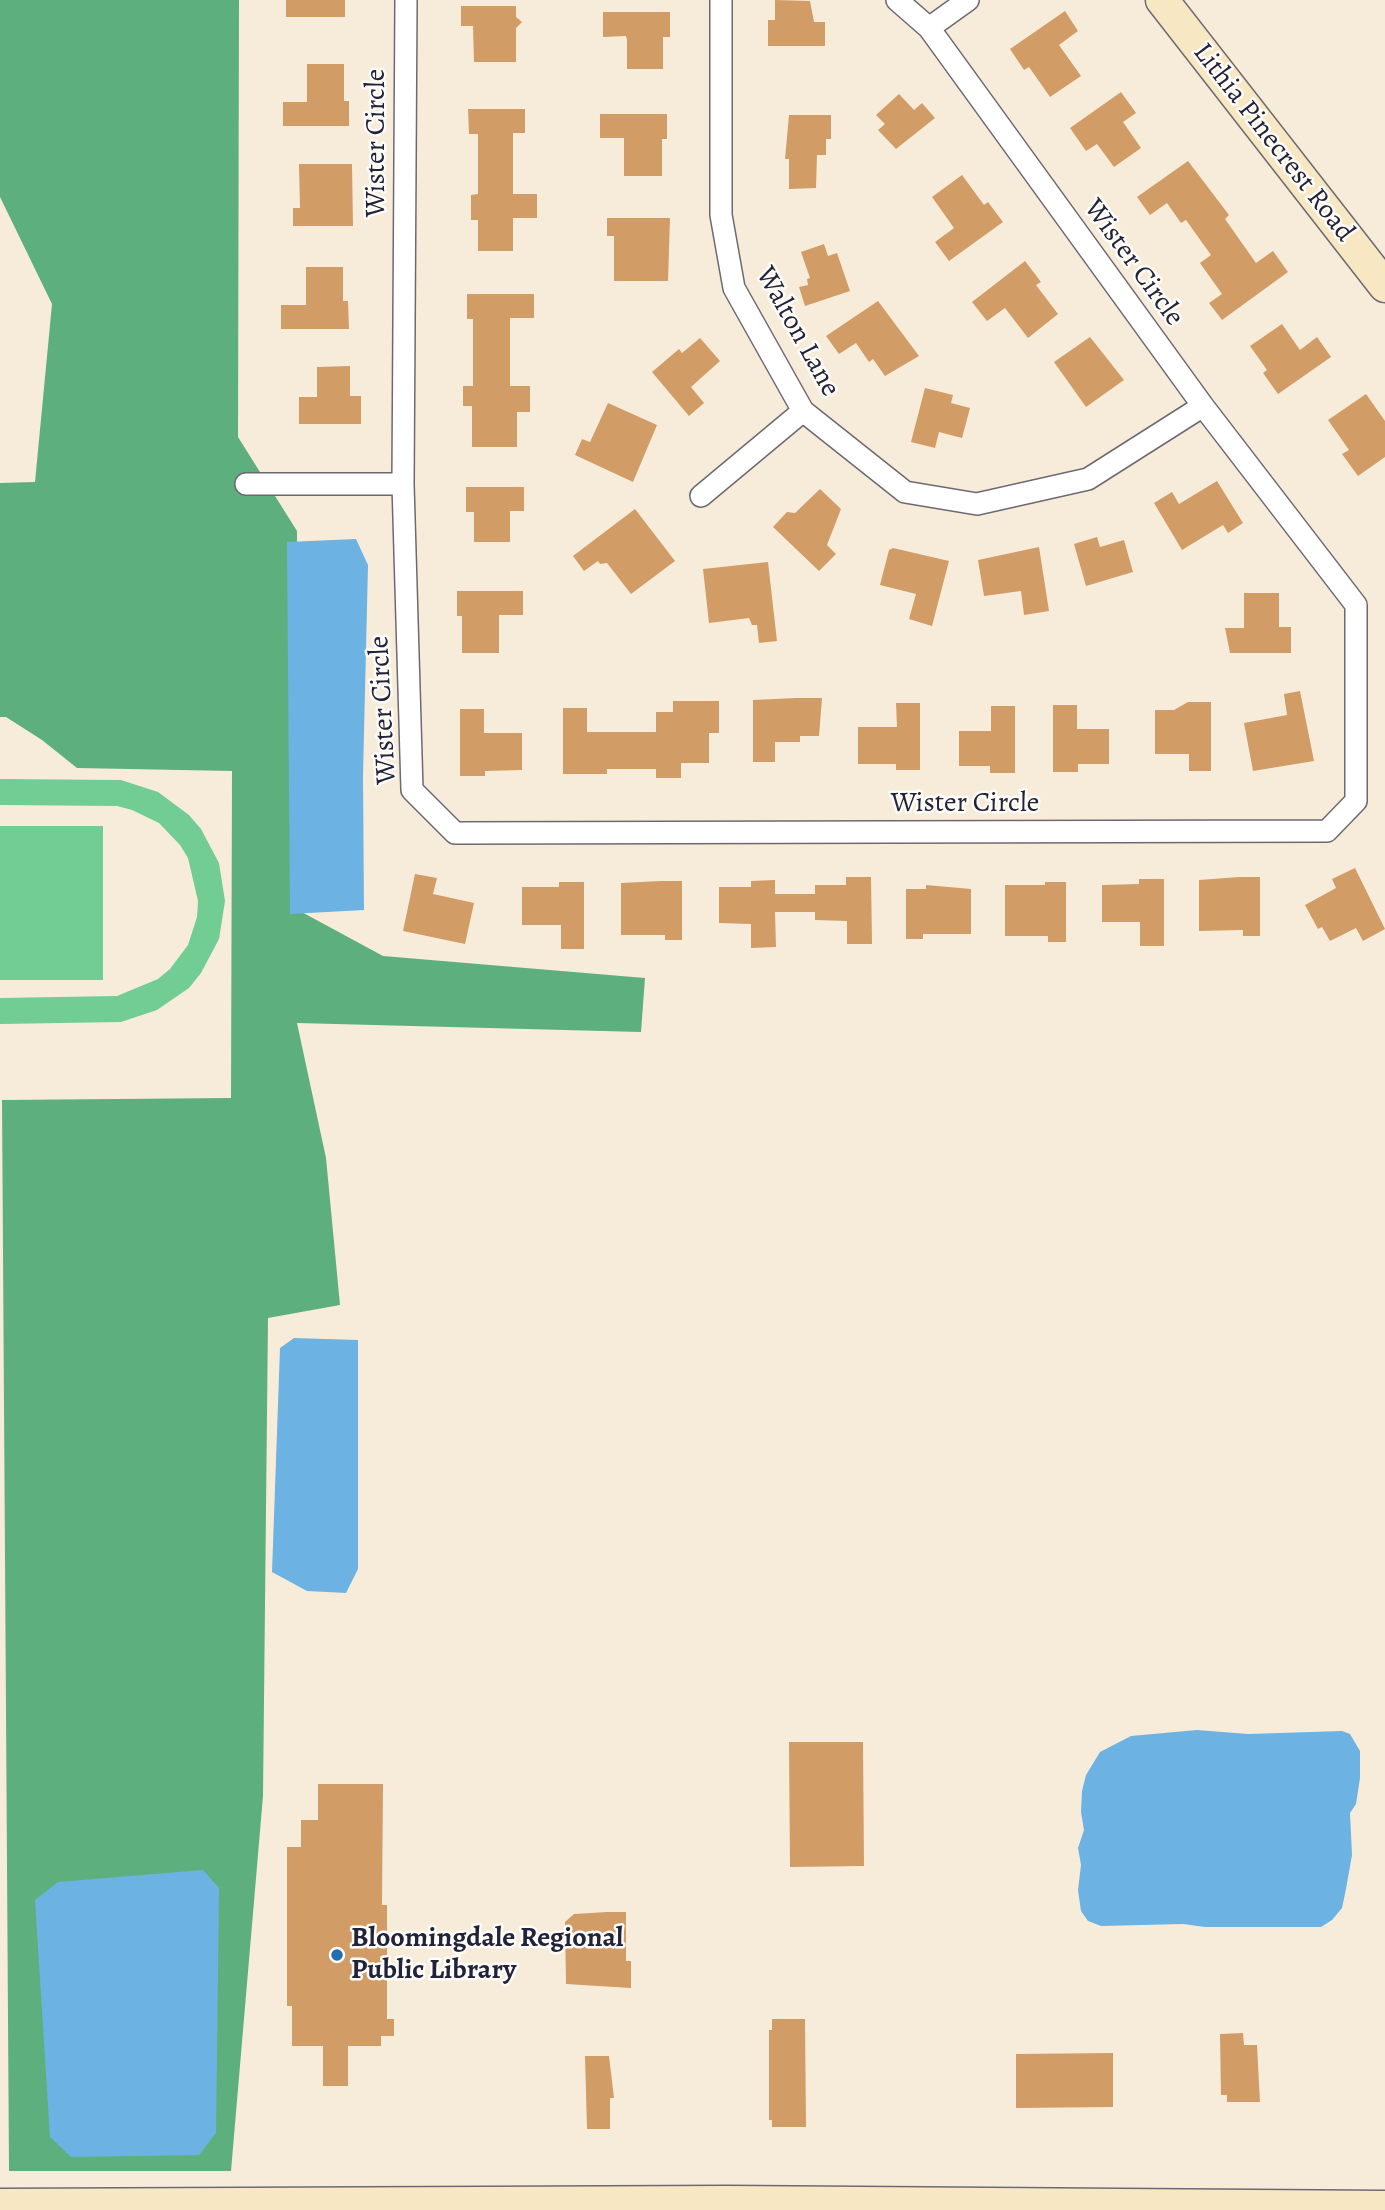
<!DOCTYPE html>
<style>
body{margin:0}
canvas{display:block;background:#f7ecd9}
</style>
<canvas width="1385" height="2210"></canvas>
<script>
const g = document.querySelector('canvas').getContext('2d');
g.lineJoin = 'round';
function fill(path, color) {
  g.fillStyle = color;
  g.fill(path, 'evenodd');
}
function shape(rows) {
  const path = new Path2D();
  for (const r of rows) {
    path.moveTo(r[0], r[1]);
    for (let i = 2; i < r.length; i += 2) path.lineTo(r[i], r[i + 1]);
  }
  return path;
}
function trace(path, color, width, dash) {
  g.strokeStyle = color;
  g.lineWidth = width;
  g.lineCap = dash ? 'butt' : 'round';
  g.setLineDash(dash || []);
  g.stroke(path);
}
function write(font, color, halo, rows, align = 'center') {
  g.font = font + ' Alegreya,serif';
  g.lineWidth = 5;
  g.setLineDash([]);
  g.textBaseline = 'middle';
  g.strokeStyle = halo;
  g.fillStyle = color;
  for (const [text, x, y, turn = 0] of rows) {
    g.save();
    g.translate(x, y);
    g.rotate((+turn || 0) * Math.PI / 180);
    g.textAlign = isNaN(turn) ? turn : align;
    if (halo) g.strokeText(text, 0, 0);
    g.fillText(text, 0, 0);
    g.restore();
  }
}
fill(shape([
 [0,779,121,780,158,792,189,815,201,829,219,863,225,901,219,939,201,973,189,988,157,1010,121,1022,0,1024,0,998,117,996,158,979,170,969,188,945,197,917,198,901,188,858,180,845,159,823,132,810,117,806,0,805],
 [0,826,103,826,103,980,0,980]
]), '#72cd94');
fill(shape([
 [0,0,239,0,238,437,297,531,298,910,383,956,645,978,641,1032,297,1023,326,1158,340,1305,268,1318,263,1796,231,2171,9,2171,2,1100,231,1098,232,771,77,768,42,740,6,717,0,717,0,483,35,482,52,304,0,197]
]), '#5db07e');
fill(shape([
 [356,539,368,565,363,775,364,910,290,914,287,542],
 [294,1338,358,1340,358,1569,346,1593,307,1591,272,1572,280,1348],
 [1197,1730,1248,1734,1342,1731,1350,1734,1360,1751,1360,1778,1356,1804,1350,1813,1352,1855,1346,1889,1342,1908,1332,1920,1321,1927,1205,1927,1183,1924,1101,1926,1088,1921,1081,1911,1078,1890,1081,1865,1078,1848,1084,1830,1081,1812,1082,1791,1086,1775,1100,1752,1131,1736],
 [203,1870,219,1888,216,2133,199,2155,71,2157,50,2137,35,1900,58,1882]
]), '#6cb3e3');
fill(shape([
 [286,0,345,0,345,17,286,17],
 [775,0,810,1,814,22,825,22,825,46,768,46,768,20,775,20],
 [461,6,516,6,516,17,522,22,516,28,516,62,474,62,473,26,461,26],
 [1065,11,1078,31,1059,45,1081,76,1050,97,1029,67,1024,70,1010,49],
 [603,12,670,12,670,37,663,37,663,69,627,69,627,40,626,36,603,37],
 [307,64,344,64,344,101,349,101,349,126,283,126,283,102,307,102],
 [1121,92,1136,113,1123,122,1141,148,1114,167,1097,144,1086,151,1070,128],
 [899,94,914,110,922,103,935,118,896,149,878,130,885,124,876,115],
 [468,109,525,109,525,133,513,133,513,194,537,194,537,218,513,218,513,251,478,251,478,220,471,220,471,195,478,194,478,134,469,134],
 [600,114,667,114,667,139,662,139,662,176,624,176,624,138,600,138],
 [789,115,831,115,831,139,826,139,826,155,817,155,816,188,789,189,789,159,785,159],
 [1188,161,1229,215,1225,219,1256,263,1273,251,1288,272,1222,320,1209,303,1222,294,1200,263,1211,255,1186,220,1181,223,1167,203,1150,215,1137,197],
 [299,164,352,164,353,226,293,226,293,208,300,208],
 [962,175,984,205,988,202,1003,222,949,261,935,242,954,228,932,197],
 [607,218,670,218,668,281,614,281,614,236,607,236],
 [824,244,828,256,837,253,850,291,805,306,799,287,808,285,807,279,810,278,801,252],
 [1025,261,1041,282,1036,285,1058,314,1028,338,1005,308,987,321,972,302],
 [306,267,343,267,343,301,348,301,349,329,281,329,281,305,306,305],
 [467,294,534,294,534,318,510,318,510,386,530,386,530,412,517,412,517,447,472,447,472,406,463,406,463,386,473,386,473,319,467,319],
 [878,301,919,356,885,376,873,359,869,362,856,343,839,354,826,336],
 [1282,324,1300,350,1317,337,1331,357,1278,394,1263,373,1267,370,1250,346],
 [1090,337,1124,380,1086,407,1054,362],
 [700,338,720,361,691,387,704,403,689,416,652,372,679,349,682,353],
 [350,366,350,396,361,396,361,424,299,424,299,397,317,397,317,367],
 [925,388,953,395,951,403,970,408,962,438,939,432,935,448,911,442],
 [1366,394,1385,421,1385,457,1358,476,1342,454,1349,450,1328,420],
 [608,403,657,425,633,482,575,455,582,439,590,442],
 [1217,481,1243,523,1228,533,1223,525,1182,550,1154,503,1172,492,1179,504],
 [466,487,524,487,524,511,510,511,510,542,474,542,474,512,466,512],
 [820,489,841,509,827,545,836,554,819,571,773,527,787,512,795,513],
 [635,509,675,561,631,594,607,563,600,564,598,561,584,571,573,556],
 [1097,537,1100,547,1124,540,1133,572,1086,586,1074,544],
 [1039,547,1049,611,1024,615,1021,591,984,596,978,560],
 [893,548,949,561,932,626,909,619,916,594,880,585,889,550],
 [768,562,777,641,759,643,757,625,752,625,749,618,709,623,703,569],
 [457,591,523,591,523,615,499,615,499,653,462,653,462,616,457,616],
 [1244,593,1279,593,1279,627,1291,627,1291,653,1230,653,1225,628,1244,628],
 [1300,691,1314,761,1253,771,1244,723,1287,715,1284,694],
 [796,698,822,698,819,736,800,736,800,742,775,742,775,762,753,762,753,700],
 [673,701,719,701,719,733,709,733,709,763,681,763,681,778,656,778,656,769,607,769,607,774,563,774,563,708,587,708,587,732,656,732,656,712,673,712],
 [1188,702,1211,702,1211,771,1189,771,1189,754,1155,754,1155,710,1174,710],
 [896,703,920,703,920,770,896,770,896,764,858,764,858,727,897,727],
 [1053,705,1077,705,1077,729,1109,729,1109,764,1078,764,1078,772,1053,772],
 [991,706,1015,706,1015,773,990,773,990,766,959,766,959,731,991,731],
 [460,709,484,709,484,733,522,733,522,770,485,771,485,776,460,776],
 [1355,868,1385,929,1363,941,1356,928,1330,941,1322,927,1318,929,1305,905,1336,888,1332,879],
 [415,874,437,878,433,894,474,903,465,944,403,931],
 [846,877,871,877,872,944,847,944,847,921,815,920,815,912,775,912,776,947,751,948,751,924,719,923,719,887,751,887,751,881,775,880,775,894,815,894,815,885,846,885],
 [1239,877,1260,877,1260,936,1243,936,1243,930,1199,931,1199,880],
 [1139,879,1164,879,1164,946,1140,946,1140,922,1102,922,1102,885,1139,884],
 [661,881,682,881,682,940,665,940,665,935,621,935,621,883],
 [559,882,584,882,584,949,561,949,561,925,522,925,522,887,559,887],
 [1045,882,1066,882,1066,942,1048,942,1048,936,1005,936,1005,885,1045,885],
 [926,885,971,889,971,934,923,934,923,939,906,939,906,889,926,889],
 [789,1742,863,1742,864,1866,790,1867],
 [318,1784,383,1784,382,1905,387,1905,387,2019,394,2019,394,2036,381,2036,381,2046,348,2046,348,2086,323,2086,323,2046,292,2046,292,2006,287,2006,287,1847,301,1847,301,1820,318,1820],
 [607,1912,626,1912,626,1961,631,1961,631,1988,566,1984,565,1922,574,1914],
 [772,2019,805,2019,806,2127,772,2127,772,2120,769,2120,769,2030,772,2030],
 [1243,2033,1244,2045,1257,2045,1260,2102,1227,2102,1227,2095,1221,2095,1220,2034],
 [1113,2053,1113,2107,1016,2108,1016,2054],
 [585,2056,609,2056,614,2098,610,2098,610,2129,587,2129]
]), '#d29c67');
const street = shape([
 [406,0,403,484,412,790,455,833,1327,831,1356,801,1356,605,1203,406,929,28,897,0],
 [721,0,721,215,734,288,803,411,905,492,977,504,1088,479,1203,406],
 [929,28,968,0],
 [246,484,403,484],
 [701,496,803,411]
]);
const secondary = shape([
 [1162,0,1385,286],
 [0,2205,727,2202,1385,2207]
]);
trace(street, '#6d6972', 24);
trace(secondary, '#6d6972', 35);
trace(street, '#fff', 21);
trace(secondary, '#f7e8c3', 32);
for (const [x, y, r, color] of [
 [337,1955,7,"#1f6fb2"]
]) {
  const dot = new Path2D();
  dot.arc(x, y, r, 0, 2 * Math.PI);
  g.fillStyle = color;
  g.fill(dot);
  trace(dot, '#fdfcf7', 2.5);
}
write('28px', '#22223b', '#fdfcf7', [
 ["Wister Circle",377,143,-90],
 ["Lithia Pinecrest Road",1273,143,52],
 ["Wister Circle",1133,263,54],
 ["Walton Lane",797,332,61],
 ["Wister Circle",384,710,-93],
 ["Wister Circle",965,804]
]);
write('bold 28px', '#22223b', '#fdfcf7', [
 ["Bloomingdale Regional",351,1939],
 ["Public Library",351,1971]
], 'left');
</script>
